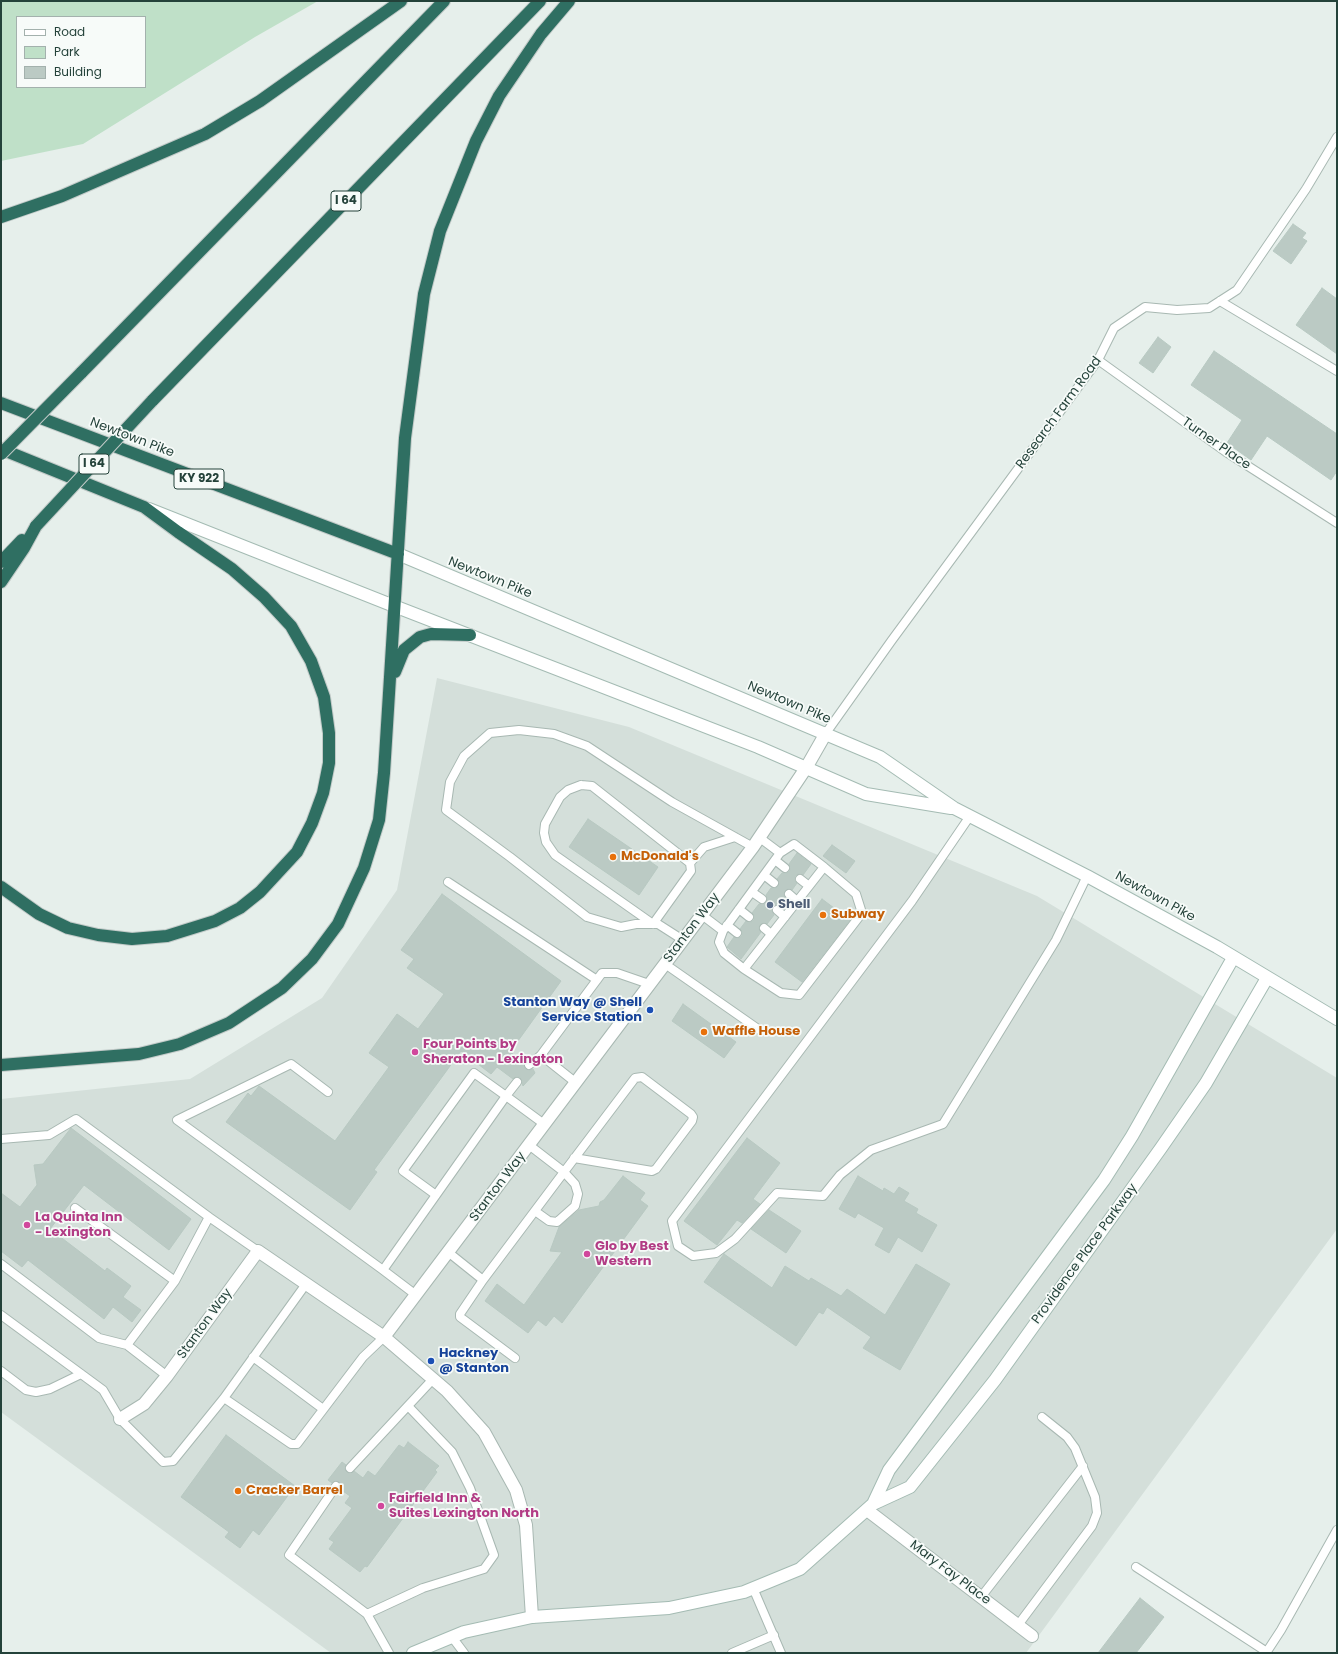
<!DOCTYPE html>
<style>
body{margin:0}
#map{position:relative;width:1338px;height:1654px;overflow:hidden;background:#e6efeb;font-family:Poppins,sans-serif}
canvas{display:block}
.frame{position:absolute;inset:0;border:2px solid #24423a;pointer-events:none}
.legend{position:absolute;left:16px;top:16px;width:130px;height:72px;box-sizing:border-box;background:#f7fbf9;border:1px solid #a3b1ad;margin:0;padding:5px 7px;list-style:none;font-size:12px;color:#24423a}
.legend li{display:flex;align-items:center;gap:8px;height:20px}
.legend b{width:20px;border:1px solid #a3b1ad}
</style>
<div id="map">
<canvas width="1338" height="1654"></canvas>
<div class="frame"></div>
<ul class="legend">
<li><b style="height:5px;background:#fff"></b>Road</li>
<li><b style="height:11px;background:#bfe0c8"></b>Park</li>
<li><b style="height:11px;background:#bbcac4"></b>Building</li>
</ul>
</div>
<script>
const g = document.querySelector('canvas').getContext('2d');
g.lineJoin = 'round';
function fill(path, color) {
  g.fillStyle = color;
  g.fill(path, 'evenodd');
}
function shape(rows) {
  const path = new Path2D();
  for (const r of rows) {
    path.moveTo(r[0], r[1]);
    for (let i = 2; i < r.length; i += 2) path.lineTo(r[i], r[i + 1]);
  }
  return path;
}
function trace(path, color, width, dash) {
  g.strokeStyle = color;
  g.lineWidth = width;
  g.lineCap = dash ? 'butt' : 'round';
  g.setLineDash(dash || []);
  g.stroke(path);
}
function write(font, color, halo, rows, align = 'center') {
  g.font = font + ' Poppins,sans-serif';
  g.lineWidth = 3.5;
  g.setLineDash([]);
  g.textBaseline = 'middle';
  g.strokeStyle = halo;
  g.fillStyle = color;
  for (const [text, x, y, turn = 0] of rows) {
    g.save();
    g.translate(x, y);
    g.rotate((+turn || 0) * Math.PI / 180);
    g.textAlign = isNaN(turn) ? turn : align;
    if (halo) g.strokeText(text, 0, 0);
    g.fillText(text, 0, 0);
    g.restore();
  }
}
fill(shape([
 [437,678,629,727,1037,896,1337,1078,1337,1229,1026,1653,331,1653,1,1412,1,1099,190,1079,322,998,397,890]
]), '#d4dfda');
fill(shape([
 [1,1,318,1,255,37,83,144,1,161],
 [17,17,145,17,145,87,17,87]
]), '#bfe0c8');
const building = shape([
 [1293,224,1306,233,1302,238,1307,241,1291,264,1273,251,1293,224],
 [1322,288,1337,299,1337,354,1296,325,1322,288],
 [1158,337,1171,347,1153,373,1139,363,1158,337],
 [1214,351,1337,434,1337,471,1331,480,1267,436,1251,460,1227,443,1242,420,1191,385,1214,351],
 [588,819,658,867,639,895,569,847,588,819],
 [832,845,855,861,846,873,823,856,832,845],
 [797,853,811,864,803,875,798,874,795,876,795,881,797,883,792,890,788,889,785,891,784,895,786,898,780,906,776,905,773,907,772,911,774,915,767,924,763,923,760,925,759,929,761,932,741,959,727,947,734,937,739,938,742,936,742,931,740,929,746,921,751,922,754,920,754,915,752,913,759,904,766,902,767,899,766,895,771,888,776,888,778,886,777,879,782,873,787,873,790,871,789,864,797,853],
 [442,894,561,981,510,1052,524,1062,525,1069,530,1070,533,1069,535,1073,523,1086,520,1077,515,1077,513,1079,497,1067,491,1074,461,1051,374,1170,377,1172,350,1210,226,1122,248,1093,251,1096,259,1086,335,1141,389,1067,369,1053,397,1014,418,1029,444,994,407,968,414,959,401,950,442,894],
 [822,899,850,920,802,982,775,962,822,899],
 [683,1004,736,1042,724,1058,672,1021,683,1004],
 [71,1128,191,1219,169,1250,84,1185,50,1229,105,1271,107,1268,131,1286,123,1297,141,1310,132,1322,113,1307,104,1319,28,1260,22,1267,1,1251,1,1193,20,1207,37,1185,34,1165,43,1164,71,1128],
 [747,1138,780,1163,753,1199,760,1204,742,1223,737,1220,717,1245,684,1221,747,1138],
 [623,1176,645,1193,640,1200,648,1206,562,1323,554,1316,546,1326,538,1320,528,1333,485,1301,497,1284,524,1305,562,1252,550,1251,559,1227,579,1210,599,1206,600,1202,604,1200,623,1176],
 [858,1176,883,1191,884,1188,894,1194,899,1187,909,1193,904,1201,918,1209,916,1213,937,1225,922,1252,898,1237,889,1253,875,1245,884,1228,858,1213,855,1218,839,1209,858,1176],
 [769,1210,801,1231,786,1253,751,1229,769,1210],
 [724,1254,772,1288,785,1266,809,1281,811,1278,841,1296,847,1289,885,1315,916,1264,950,1284,900,1370,863,1348,871,1337,827,1307,823,1314,819,1312,796,1346,704,1282,724,1254],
 [226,1435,295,1486,259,1535,253,1530,240,1548,225,1537,229,1532,181,1497,226,1435],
 [408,1442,439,1466,435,1470,437,1472,367,1567,365,1566,360,1572,329,1549,334,1542,329,1539,352,1508,345,1503,350,1496,340,1489,341,1483,336,1481,332,1483,328,1480,342,1462,346,1465,345,1470,348,1473,354,1471,363,1478,368,1471,375,1476,399,1445,404,1448,408,1442],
 [1140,1598,1164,1617,1136,1653,1098,1653,1140,1598]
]);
fill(building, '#bbcac4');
trace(building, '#b8c9c2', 1);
const lane = shape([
 [1220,301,1337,371],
 [1098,360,1226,452,1337,523],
 [826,733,892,640,1098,360,1114,328,1145,307,1177,310,1209,308,1237,290,1306,189,1337,137],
 [581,785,592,786,690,863,691,871,653,924,555,855,546,842,544,833,545,824,560,797,568,790,581,785],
 [970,816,912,901,672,1221,678,1246,693,1256,716,1253,735,1239,777,1193,823,1196,840,1175,871,1150,943,1124,1056,940,1087,876],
 [775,860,785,868],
 [690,863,704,847,735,837],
 [764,875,774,883],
 [800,879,809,886],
 [448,882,597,980],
 [752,892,762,899],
 [789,894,797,901],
 [739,909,749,917],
 [777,910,785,917],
 [702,915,723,931,719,942,724,953,744,969,824,867,794,844,780,853,760,838],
 [727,925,737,933],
 [764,928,771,934],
 [723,931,780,853],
 [683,940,658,924,636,924,621,927,587,917,510,857,446,810,450,782,464,756,490,733,519,730,554,734,587,746,672,802,753,847],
 [665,964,761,1031],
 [744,969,781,993,799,995,862,913,856,894,824,867],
 [529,1065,541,1055],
 [517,1082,506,1096,544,1124],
 [575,1082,541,1055,602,973,617,973,649,984],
 [328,1092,291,1064,177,1120,383,1270],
 [1,1139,49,1135,76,1119,209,1217],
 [75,1208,175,1281],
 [535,1211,549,1221,557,1222,575,1206,578,1194,575,1184,564,1172,635,1078,642,1077,691,1114,693,1117,692,1121,656,1169,652,1171,574,1158],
 [448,1252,483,1280,564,1172,529,1145],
 [1,1264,99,1338,127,1345],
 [483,1280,460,1314,460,1317,515,1358],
 [416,1295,383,1270,506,1096,474,1073,403,1171,436,1195],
 [1,1315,103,1390,120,1419,163,1462,173,1461,224,1398,291,1444,297,1444,363,1357,384,1337],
 [253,1357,323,1409],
 [1,1371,26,1390,36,1392,50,1389,81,1374],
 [167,1376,127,1345,175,1281,209,1217,258,1251],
 [224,1398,306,1284],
 [350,1468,433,1379],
 [336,1486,289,1555,367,1614,389,1653],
 [1136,1567,1267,1652],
 [753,1588,781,1653],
 [981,1597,1083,1466],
 [367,1614,423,1588,484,1569,494,1555,470,1488,452,1452,408,1406],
 [1018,1625,1092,1526,1097,1513,1095,1497,1075,1448,1067,1437,1042,1417],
 [452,1637,464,1653],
 [732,1653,774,1635],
 [1266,1653,1281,1630,1337,1530]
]);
const street = shape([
 [384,1337,753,847,806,768,826,733],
 [120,1419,144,1404,167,1376,258,1251,384,1337,447,1391,484,1432,516,1490,526,1525,532,1617],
 [867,1510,1032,1636]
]);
const secondary = shape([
 [149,509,394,606,758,747,866,794,951,808],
 [398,554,880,757,954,808,1087,876,1217,947,1337,1019],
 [873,1504,889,1470,1104,1180,1132,1136,1233,958],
 [413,1653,464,1632,532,1617,669,1608,744,1592,800,1569,873,1504,910,1487,995,1380,1161,1148,1206,1083,1267,978]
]);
const highway = shape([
 [1,217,62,196,205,134,260,101,401,1],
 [81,373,444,1],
 [152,401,540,1],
 [1,403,398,554],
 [1,449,144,507,178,532,232,569,264,597,291,626,311,661,324,697,329,733,329,763,323,793,312,823,297,852,260,892,240,908,215,921,167,936,132,939,98,935,68,928,39,914,1,887],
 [1,562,22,540],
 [1,582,24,548,36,526],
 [395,672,404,650,420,637,431,634,470,635],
 [1,1065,139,1054,180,1044,229,1023,282,988,312,959,338,924,364,868,379,820,384,773,405,438,424,294,440,231,476,141,499,96,541,34,569,1]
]);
trace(lane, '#a8b8b2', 10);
trace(street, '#a8b8b2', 14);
trace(secondary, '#a4bbb3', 14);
trace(highway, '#c2cac8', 14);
trace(lane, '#fff', 8);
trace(street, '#fff', 12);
trace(secondary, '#fff', 12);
trace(highway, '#2f6f62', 12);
const highwayBridge = shape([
 [1,454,81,373],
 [36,526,152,401]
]);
trace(highwayBridge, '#c2cac8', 14, []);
trace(highwayBridge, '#2f6f62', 12);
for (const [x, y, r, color] of [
 [613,857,4,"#e8710a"],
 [770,905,4,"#5c6f8a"],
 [823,915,4,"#e8710a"],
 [650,1010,4,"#1a4fb4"],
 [704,1032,4,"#e8710a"],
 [415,1052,4,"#d1479c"],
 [27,1225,4,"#d1479c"],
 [587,1254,4,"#d1479c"],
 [431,1361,4,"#1a4fb4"],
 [238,1491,4,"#e8710a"],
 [381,1506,4,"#d1479c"]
]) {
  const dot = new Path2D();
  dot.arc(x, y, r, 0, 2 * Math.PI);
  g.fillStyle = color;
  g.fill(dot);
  trace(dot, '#f7fbf9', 1.5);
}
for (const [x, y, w] of [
 [346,201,30],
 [94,464,30],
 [199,479,50]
]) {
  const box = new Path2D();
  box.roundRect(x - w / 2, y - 10, w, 20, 3);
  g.fillStyle = '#f7fbf9';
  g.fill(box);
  trace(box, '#24423a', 1);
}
write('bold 12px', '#24423a', null, [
 ["I 64",346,201],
 ["I 64",94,464],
 ["KY 922",199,479]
]);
write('13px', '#24423a', '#f7fbf9', [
 ["Research Farm Road",1059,413,-54],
 ["Newtown Pike",132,438,21],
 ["Turner Place",1216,444,35],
 ["Newtown Pike",490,578,22],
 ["Newtown Pike",789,703,23],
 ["Newtown Pike",1155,897,29],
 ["Stanton Way",692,928,-53],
 ["Stanton Way",498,1187,-53],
 ["Providence Place Parkway",1085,1254,-54],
 ["Stanton Way",205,1324,-54],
 ["Mary Fay Place",950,1573,37]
]);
write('bold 13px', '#c56008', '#f7fbf9', [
 ["McDonald's",621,857],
 ["Subway",831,915],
 ["Waffle House",712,1032],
 ["Cracker Barrel",246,1491]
], 'left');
write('bold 13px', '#4e5e75', '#f7fbf9', [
 ["Shell",778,905]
], 'left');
write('bold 13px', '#164399', '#f7fbf9', [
 ["Stanton Way @ Shell",642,1003],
 ["Service Station",642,1018],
 ["Hackney",439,1354,"left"],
 ["@ Stanton",439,1369,"left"]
], 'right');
write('bold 13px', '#b23c85', '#f7fbf9', [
 ["Four Points by",423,1045],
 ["Sheraton - Lexington",423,1060],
 ["La Quinta Inn",35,1218],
 ["- Lexington",35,1233],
 ["Glo by Best",595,1247],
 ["Western",595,1262],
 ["Fairfield Inn &",389,1499],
 ["Suites Lexington North",389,1514]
], 'left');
</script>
